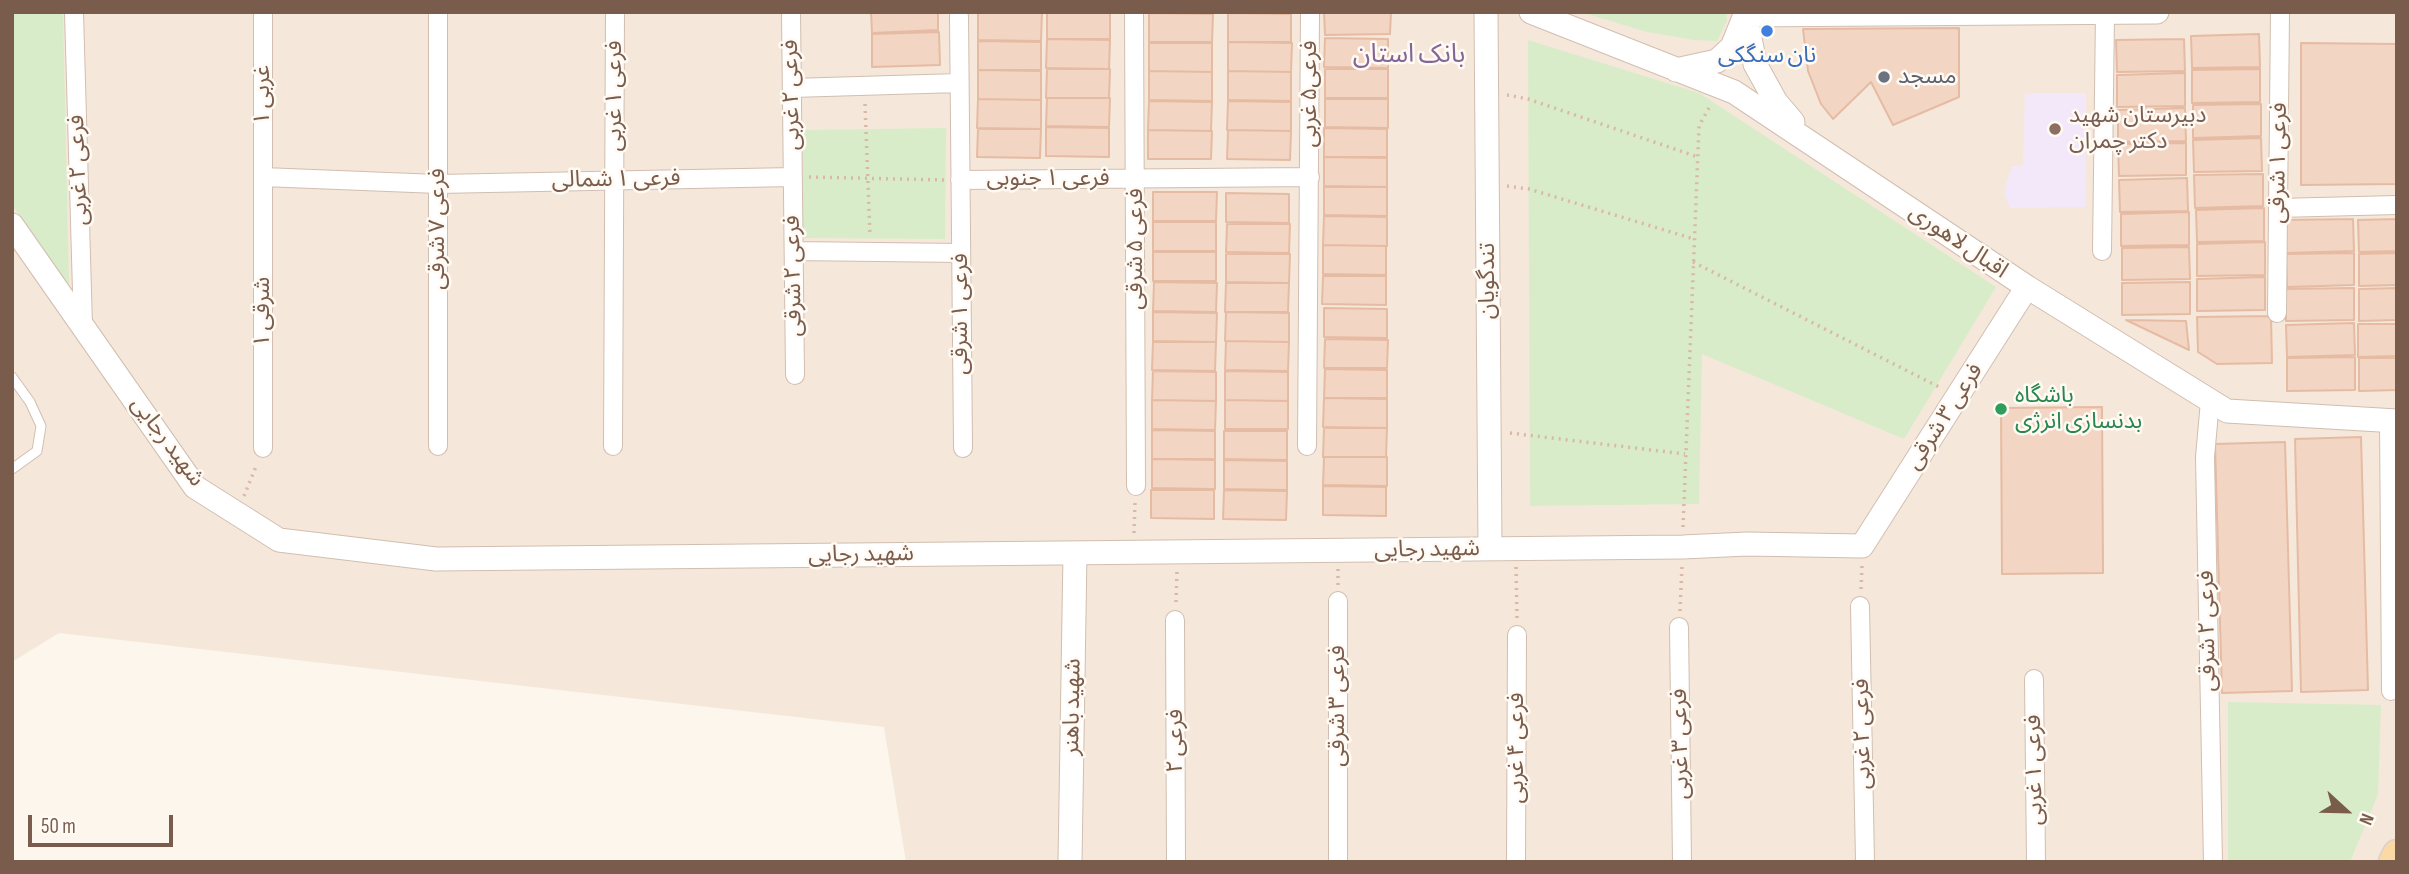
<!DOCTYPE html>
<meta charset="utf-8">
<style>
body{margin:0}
#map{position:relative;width:2409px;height:874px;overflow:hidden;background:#fdf6ec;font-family:"Sofia Sans Condensed",sans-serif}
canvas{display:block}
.frame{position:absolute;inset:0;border:14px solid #7a5c4d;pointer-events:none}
.north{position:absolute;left:2311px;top:776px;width:70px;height:70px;-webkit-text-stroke:5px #fffaf3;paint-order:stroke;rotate:112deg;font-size:19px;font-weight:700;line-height:28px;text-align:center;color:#7a5c4d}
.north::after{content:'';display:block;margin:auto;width:24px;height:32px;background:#7a5c4d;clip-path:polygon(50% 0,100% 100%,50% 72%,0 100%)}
.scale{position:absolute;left:28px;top:815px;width:145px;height:32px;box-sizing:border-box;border:4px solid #7a5c4d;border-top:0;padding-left:9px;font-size:21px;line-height:24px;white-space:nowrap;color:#7a5c4d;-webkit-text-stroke:5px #fffaf3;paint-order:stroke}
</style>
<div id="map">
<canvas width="2409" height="874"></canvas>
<div class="frame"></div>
<div class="north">N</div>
<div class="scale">50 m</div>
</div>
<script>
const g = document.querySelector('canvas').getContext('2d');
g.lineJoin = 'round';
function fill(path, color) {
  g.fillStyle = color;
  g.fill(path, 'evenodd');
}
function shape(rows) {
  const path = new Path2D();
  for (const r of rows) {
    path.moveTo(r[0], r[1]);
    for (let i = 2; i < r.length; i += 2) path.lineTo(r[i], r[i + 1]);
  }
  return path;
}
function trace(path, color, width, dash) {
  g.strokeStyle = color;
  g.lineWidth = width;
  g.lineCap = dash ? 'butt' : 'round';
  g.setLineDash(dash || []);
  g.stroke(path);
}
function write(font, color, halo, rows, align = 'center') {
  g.font = font + ' "Sofia Sans Condensed","Noto Sans Arabic",sans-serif';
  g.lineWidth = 5;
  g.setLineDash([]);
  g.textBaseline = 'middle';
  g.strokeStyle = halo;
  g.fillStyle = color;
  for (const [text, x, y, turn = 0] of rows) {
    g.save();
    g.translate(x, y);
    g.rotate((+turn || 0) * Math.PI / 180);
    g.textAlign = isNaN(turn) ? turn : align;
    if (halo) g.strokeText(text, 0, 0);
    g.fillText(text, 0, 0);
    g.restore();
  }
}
fill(shape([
 [12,12,2397,12,2397,862,906,862,884,727,59,633,12,662]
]), '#f5e8da');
fill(shape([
 [2025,93,2086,93,2085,207,2010,208,2004,193,2011,167,2023,165]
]), '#f3e8fa');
fill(shape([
 [12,12,63,12,69,285,12,205],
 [1581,12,1726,12,1727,21,1717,41,1694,40,1647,32],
 [1528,40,1699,93,1996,287,1904,439,1702,354,1699,504,1530,506],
 [946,128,945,239,803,238,803,130],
 [2228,702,2381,705,2378,794,2350,862,2228,862]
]), '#d8ecc9');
const building = shape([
 [871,12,938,12,938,30,872,33,871,12],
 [978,12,1042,12,1041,41,978,40,978,12],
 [1047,12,1110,12,1110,39,1047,39,1047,12],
 [1324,12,1391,12,1390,34,1325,35,1324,12],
 [1149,13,1213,14,1212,42,1149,42,1149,13],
 [1228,13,1291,14,1291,42,1228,42,1228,13],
 [1959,28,1959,97,1893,125,1871,82,1833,119,1821,104,1808,71,1803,29,1959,28],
 [939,32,940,65,872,67,872,34,939,32],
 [2259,34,2260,67,2192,68,2191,36,2259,34],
 [1325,38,1388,39,1388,68,1324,67,1325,38],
 [1047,39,1110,40,1109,69,1046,68,1047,39],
 [2184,39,2185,71,2117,72,2116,40,2184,39],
 [978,41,1041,42,1041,70,978,70,978,41],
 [1228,42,1292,43,1291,72,1228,71,1228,42],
 [1149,43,1212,43,1212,72,1149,71,1149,43],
 [2301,43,2397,44,2397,184,2301,185,2301,43],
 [1047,69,1110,69,1109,98,1046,98,1047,69],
 [1325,69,1388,69,1388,98,1325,98,1325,69],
 [2260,69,2260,102,2192,103,2192,70,2260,69],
 [978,70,1041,71,1041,100,978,99,978,70],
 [1149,71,1212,72,1212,101,1149,100,1149,71],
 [1228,71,1291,72,1291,101,1228,100,1228,71],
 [2185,73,2185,106,2117,107,2117,75,2185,73],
 [1047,98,1110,98,1109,127,1046,126,1047,98],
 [978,99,1041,100,1041,129,977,128,978,99],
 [1325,99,1388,99,1388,128,1325,127,1325,99],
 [1149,101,1212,102,1211,131,1148,130,1149,101],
 [1228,101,1291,102,1291,131,1227,130,1228,101],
 [2261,104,2261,136,2193,138,2193,105,2261,104],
 [2185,108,2186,141,2118,142,2118,110,2185,108],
 [1046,127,1109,128,1109,157,1046,156,1046,127],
 [1324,128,1387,129,1387,157,1324,157,1324,128],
 [978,129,1041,129,1040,158,977,157,978,129],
 [1148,130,1212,131,1211,159,1148,159,1148,130],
 [1228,130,1291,131,1290,160,1227,159,1228,130],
 [2261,138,2262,171,2194,172,2193,140,2261,138],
 [2186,143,2186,175,2119,176,2118,144,2186,143],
 [1324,157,1387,158,1387,187,1324,186,1324,157],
 [2263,174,2263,206,2195,208,2194,175,2263,174],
 [2187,178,2188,211,2120,212,2119,180,2187,178],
 [1324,187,1387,187,1387,216,1324,215,1324,187],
 [1153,192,1217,192,1216,221,1153,221,1153,192],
 [1226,193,1289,194,1289,223,1226,222,1226,193],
 [2264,208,2264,241,2197,242,2196,210,2264,208],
 [2189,212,2189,245,2121,246,2121,214,2189,212],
 [1324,216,1387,217,1387,246,1323,245,1324,216],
 [2353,219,2354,251,2286,253,2285,220,2353,219],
 [2397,219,2397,251,2359,252,2358,220,2397,219],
 [1153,222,1216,222,1216,251,1153,251,1153,222],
 [1227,224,1290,224,1289,253,1226,252,1227,224],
 [2265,242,2265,275,2197,276,2197,244,2265,242],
 [1323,245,1386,246,1386,275,1323,274,1323,245],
 [2189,247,2190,279,2122,280,2122,248,2189,247],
 [1153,252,1216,252,1216,281,1153,281,1153,252],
 [2354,253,2354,285,2287,287,2286,254,2354,253],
 [2397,253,2397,285,2359,286,2359,254,2397,253],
 [1226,254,1290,254,1289,283,1226,282,1226,254],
 [1323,276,1386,276,1386,305,1322,304,1323,276],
 [2265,277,2265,310,2197,311,2197,279,2265,277],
 [1154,282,1217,283,1216,312,1153,311,1154,282],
 [2190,282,2190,314,2122,315,2122,283,2190,282],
 [1226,283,1289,283,1288,312,1225,312,1226,283],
 [2354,288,2354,320,2286,321,2286,289,2354,288],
 [2397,288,2397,320,2359,321,2359,289,2397,288],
 [1324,308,1387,309,1387,338,1324,337,1324,308],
 [1153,312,1217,313,1216,342,1153,341,1153,312],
 [1226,312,1289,313,1289,342,1225,341,1226,312],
 [2271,316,2272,363,2217,364,2198,352,2197,317,2271,316],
 [2126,320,2186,321,2189,350,2126,320],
 [2354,323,2355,355,2287,357,2286,325,2354,323],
 [2358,324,2397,324,2397,356,2358,357,2358,324],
 [1325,339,1388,340,1387,368,1324,368,1325,339],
 [1226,341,1289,342,1288,371,1225,370,1226,341],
 [1153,342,1216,342,1215,371,1152,370,1153,342],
 [2355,357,2355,390,2287,391,2287,358,2355,357],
 [2359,358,2397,358,2397,390,2359,391,2359,358],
 [1325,369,1387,370,1387,398,1324,398,1325,369],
 [1153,371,1216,372,1216,401,1152,400,1153,371],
 [1225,371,1288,372,1288,401,1225,400,1225,371],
 [1324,398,1387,399,1387,428,1323,427,1324,398],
 [1152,400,1216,401,1215,430,1152,429,1152,400],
 [1225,400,1288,401,1288,429,1225,429,1225,400],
 [2102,407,2103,573,2002,574,2001,408,2102,407],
 [1324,428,1387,428,1386,457,1323,457,1324,428],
 [1152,430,1215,431,1215,459,1152,459,1152,430],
 [1224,431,1287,431,1287,460,1224,459,1224,431],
 [2361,437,2368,690,2301,692,2295,439,2361,437],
 [2285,442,2292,691,2222,693,2215,444,2285,442],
 [1324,457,1387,457,1387,486,1323,485,1324,457],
 [1152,459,1215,460,1215,489,1152,488,1152,459],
 [1224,460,1287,461,1287,490,1224,489,1224,460],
 [1323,486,1386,487,1386,516,1323,515,1323,486],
 [1151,490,1214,490,1214,519,1151,518,1151,490],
 [1224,490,1287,491,1286,520,1223,519,1224,490]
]);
fill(building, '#f3d5c3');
trace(building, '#e6bba3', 2);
const service = shape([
 [12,377,30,402,41,426,37,451,12,469]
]);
const minor = shape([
 [263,12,263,448],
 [791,12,795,375],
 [1134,12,1136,486],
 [74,13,83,326],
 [959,16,963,448],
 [792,88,959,83],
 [263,177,438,184,793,177],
 [960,180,1310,177],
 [2278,208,2397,205],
 [794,251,961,253],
 [2102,251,2105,13],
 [2277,313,2280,12],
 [2210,401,2205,457,2213,862],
 [2389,421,2391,691],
 [438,446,438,12],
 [613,446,615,12],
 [1307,446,1310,12],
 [1338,601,1338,862],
 [1860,606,1865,862],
 [1175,620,1176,862],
 [1679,627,1682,862],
 [2034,679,2036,862],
 [1516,862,1517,635]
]);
const tertiary = shape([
 [1486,12,1490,549],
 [1531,12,1734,92,2027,287,2227,411,2397,421],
 [1745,12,1755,64,1776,102,1793,122],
 [1745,15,2157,12],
 [1676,70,1717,61,1732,47,1745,15],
 [12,225,195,487,279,540,436,559,1683,547,1747,544,1862,546,2027,287],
 [1070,862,1075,553]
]);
const primary = shape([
 [2393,862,2397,854]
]);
trace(service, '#d1beb0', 11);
trace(minor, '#d1beb0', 20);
trace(tertiary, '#d1beb0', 25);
trace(primary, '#dad1cd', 31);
trace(shape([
 [1507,95,1528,99,1698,157],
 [865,104,870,236],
 [809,177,945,180],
 [1507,186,1529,189,1694,239],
 [1693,262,1941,388],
 [1510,433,1685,454],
 [244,496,257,464],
 [1683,527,1699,126,1711,104],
 [1134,533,1135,502],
 [1516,567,1517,619],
 [1338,569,1338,585],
 [1861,589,1862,566],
 [1176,602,1177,572],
 [1680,611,1682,566]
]), '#d9b8a5', 3.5, [2, 5]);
trace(service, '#fff', 9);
trace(minor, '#fff', 18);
trace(tertiary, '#fff', 23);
trace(primary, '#fbd9a5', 28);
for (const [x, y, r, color] of [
 [1767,31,7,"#3f7fe0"],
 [1884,77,7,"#6b7280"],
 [2055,129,7,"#8d6e63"],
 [2001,409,7,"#2e9e5b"]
]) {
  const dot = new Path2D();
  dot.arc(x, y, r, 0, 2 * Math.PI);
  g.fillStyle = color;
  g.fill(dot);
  trace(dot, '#fffaf3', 2.5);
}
write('23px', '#366cbe', '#fffaf3', [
 ["نان سنگکی",1767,56]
]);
write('23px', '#5b616d', '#fffaf3', [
 ["مسجد",1898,77]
], 'left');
write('23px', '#7a5c4d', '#fffaf3', [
 ["فرعی۵ غربی",1310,94,-90],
 ["۱ غربی",263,95,-90],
 ["فرعی ۲ غربی",792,95,-91],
 ["فرعی ۱ غربی",615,96,-90],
 ["فرعی ۱ شرقی",2279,163,-89],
 ["فرعی ۲ غربی",79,170,-92],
 ["فرعی ۱ جنوبی",1048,179],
 ["فرعی ۱ شمالی",616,180,-1],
 ["فرعی ۷ شرقی",438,229,-90],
 ["اقبال لاهوری",1958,242,34],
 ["فرعی ۵ شرقی",1136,249,-90],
 ["فرعی ۲ شرقی",794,276,-91],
 ["تندگویان",1488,281,-90],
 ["۱ شرقی",263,312,-90],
 ["فرعی ۱ شرقی",961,314,-90],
 ["فرعی ۳ شرقی",1945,417,-57],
 ["شهید رجایی",167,442,53],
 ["شهید رجایی",1427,550,-1],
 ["شهید رجایی",861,555,-1],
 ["فرعی ۲ شرقی",2208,631,-91],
 ["فرعی ۳ شرقی",1338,706,-90],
 ["شهید باهنر",1073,707,-89],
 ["فرعی ۲ غربی",1863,734,-91],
 ["فرعی ۲",1176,741,-90],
 ["فرعی ۳ غربی",1681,744,-91],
 ["فرعی ۴ غربی",1517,748,-90],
 ["فرعی ۱ غربی",2035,770,-91]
]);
write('23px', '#785e54', '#fffaf3', [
 ["دبیرستان شهید",2069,116],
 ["دکتر چمران",2069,142]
], 'left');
write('23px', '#27864d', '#fffaf3', [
 ["باشگاه",2015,396],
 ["بدنسازی انرژی",2015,422]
], 'left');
write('26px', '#846695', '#fffaf3', [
 ["بانک استان",1409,55]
]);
</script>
